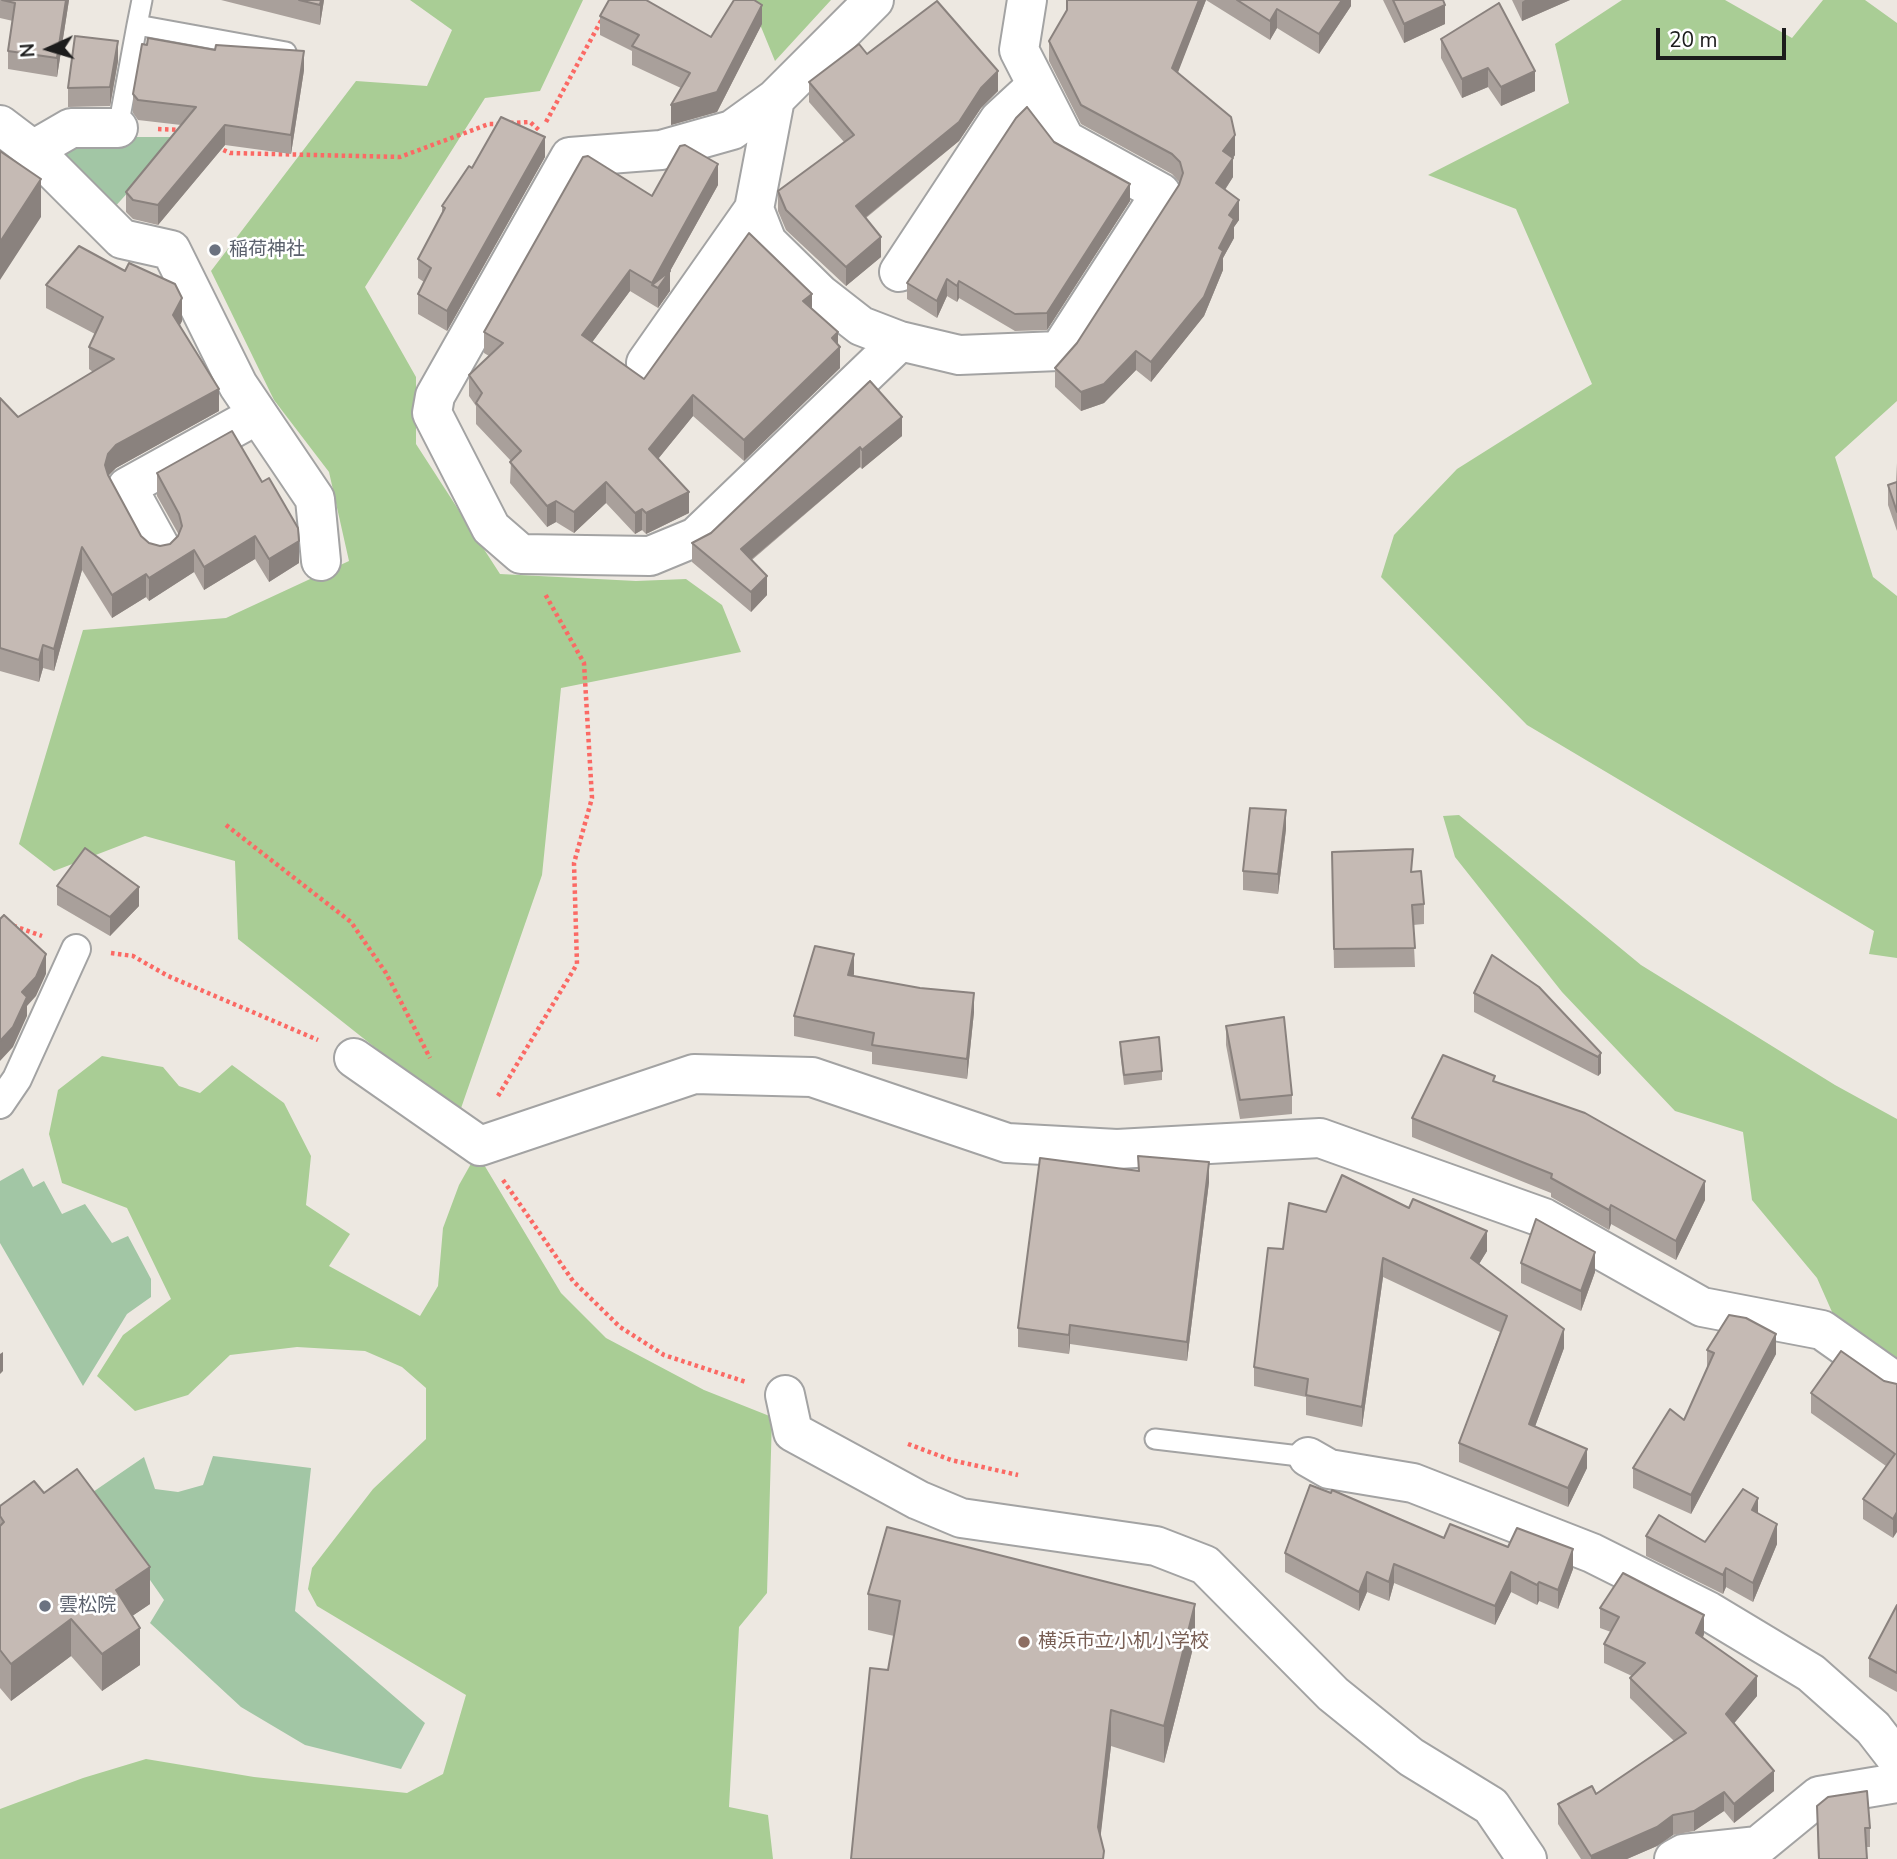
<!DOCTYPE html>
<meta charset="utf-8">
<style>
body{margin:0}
#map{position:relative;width:1897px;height:1859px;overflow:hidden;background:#ede8e1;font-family:"Nunito Sans",sans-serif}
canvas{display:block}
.north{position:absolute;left:14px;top:14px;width:70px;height:70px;-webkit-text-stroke:5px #fff;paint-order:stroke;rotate:266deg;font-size:19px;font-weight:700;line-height:28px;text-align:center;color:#1c1c1c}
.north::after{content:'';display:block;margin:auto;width:24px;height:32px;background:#1c1c1c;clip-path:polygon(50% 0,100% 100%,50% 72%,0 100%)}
.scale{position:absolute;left:1656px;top:28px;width:130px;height:32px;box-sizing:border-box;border:4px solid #1c1c1c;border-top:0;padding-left:9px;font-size:21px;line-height:24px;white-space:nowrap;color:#1c1c1c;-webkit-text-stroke:5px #fff;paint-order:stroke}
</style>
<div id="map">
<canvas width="1897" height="1859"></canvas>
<div class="north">N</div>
<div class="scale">20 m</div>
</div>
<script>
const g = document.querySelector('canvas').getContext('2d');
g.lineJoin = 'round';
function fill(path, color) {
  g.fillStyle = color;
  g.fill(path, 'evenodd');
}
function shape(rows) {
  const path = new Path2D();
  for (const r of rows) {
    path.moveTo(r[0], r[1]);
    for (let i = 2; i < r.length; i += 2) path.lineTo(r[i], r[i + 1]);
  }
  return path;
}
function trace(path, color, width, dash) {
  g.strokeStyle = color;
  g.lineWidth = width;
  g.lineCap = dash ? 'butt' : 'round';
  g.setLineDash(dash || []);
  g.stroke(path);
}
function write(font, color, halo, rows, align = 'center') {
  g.font = font + ' "Nunito Sans","Noto Sans JP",sans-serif';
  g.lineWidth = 5;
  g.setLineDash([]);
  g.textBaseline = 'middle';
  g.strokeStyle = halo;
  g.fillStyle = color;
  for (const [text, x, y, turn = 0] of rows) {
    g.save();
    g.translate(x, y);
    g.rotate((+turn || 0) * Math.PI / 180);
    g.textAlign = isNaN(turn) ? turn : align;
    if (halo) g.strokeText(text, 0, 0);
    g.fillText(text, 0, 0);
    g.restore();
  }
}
fill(shape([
 [410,0,583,0,540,91,485,98,365,287,416,377,416,444,500,574,636,581,686,579,722,605,741,652,561,688,542,875,459,1114,238,939,235,861,145,836,54,871,19,844,83,630,226,618,349,561,329,472,274,400,211,271,356,81,427,86,452,30],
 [750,0,831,0,775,61],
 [1622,0,1725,0,1792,38,1823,0,1865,0,1897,23,1897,401,1835,457,1873,577,1897,596,1897,958,1869,954,1874,931,1527,725,1381,577,1394,535,1457,469,1592,384,1516,209,1428,175,1569,103,1555,44],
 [1459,815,1641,965,1835,1085,1897,1119,1897,1363,1836,1321,1817,1278,1752,1200,1743,1132,1675,1111,1562,992,1455,857,1443,816],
 [102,1056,163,1067,179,1086,200,1093,232,1065,284,1103,311,1156,306,1205,350,1234,329,1266,420,1316,438,1286,443,1228,459,1185,477,1153,561,1293,606,1338,704,1390,772,1417,767,1593,739,1627,729,1807,768,1815,773,1859,0,1859,0,1809,83,1778,146,1759,254,1777,407,1793,443,1774,466,1695,317,1606,308,1589,312,1568,373,1489,426,1439,426,1388,402,1367,365,1351,297,1347,230,1355,188,1395,135,1411,97,1376,123,1335,171,1299,127,1208,62,1183,49,1134,58,1090]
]), '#a9cd95');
fill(shape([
 [77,137,178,137,112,210,56,155],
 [23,1168,33,1187,44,1181,62,1214,85,1204,112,1243,128,1236,151,1279,151,1297,127,1314,83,1386,0,1243,0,1181],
 [213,1456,311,1468,295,1611,425,1723,401,1769,305,1745,241,1707,150,1623,164,1600,90,1494,144,1457,155,1489,178,1492,203,1485]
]), '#a2c6a5');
const service = shape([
 [137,25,142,0],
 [118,128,137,25,286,52],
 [1155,1439,1308,1457]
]);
const pedestrian = shape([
 [0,1104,17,1079,76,949]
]);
const minor = shape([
 [775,99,754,209,767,242,820,294,861,326,900,341,696,537,650,556,521,554,491,528,432,413,435,396,570,157,661,150,732,130,775,99,874,0],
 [0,125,33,150,122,239,171,250,238,385,315,499,321,561],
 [33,150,71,128,118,128],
 [899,272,999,120,1037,85],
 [900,341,959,355,1059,351,1161,193,1065,140,1019,50,1027,0],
 [646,363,754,209],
 [160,547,127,487,257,415],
 [354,1058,480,1146,694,1074,812,1077,1007,1143,1117,1149,1320,1138,1544,1218,1702,1307,1822,1330,1897,1383],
 [785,1395,793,1432,918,1500,961,1518,1156,1546,1205,1565,1333,1694,1411,1757,1491,1806,1527,1859],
 [1308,1457,1329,1469,1413,1483,1592,1553,1708,1611,1811,1673,1873,1728,1897,1759],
 [1674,1859,1683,1854,1758,1846,1819,1796,1897,1783]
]);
trace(service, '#a3a3a3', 23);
trace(pedestrian, '#a3a3a3', 32);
trace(minor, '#a3a3a3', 42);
trace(shape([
 [546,122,602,19],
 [510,123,530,122,540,131],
 [158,129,184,130],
 [217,147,230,153,400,157,489,124,501,124],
 [226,825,351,922,386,973,430,1058],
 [0,921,42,936],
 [111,953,133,956,168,976,318,1040],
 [498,1096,577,964,574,863,592,798,584,663,545,594],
 [503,1180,573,1281,620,1327,664,1355,746,1382],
 [908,1444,951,1460,1018,1475]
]), '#fb6964', 4.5, [3.5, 3.5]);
trace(service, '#fff', 19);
trace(pedestrian, '#fff', 28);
trace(minor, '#fff', 38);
fill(shape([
 [0,0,69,0,57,77,8,69,8,51,13,21,0,18],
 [221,0,324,0,320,25],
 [1067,0,1206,0,1177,73,1235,155,1233,158,1233,177,1225,190,1239,220,1234,227,1234,238,1223,258,1223,270,1204,316,1151,382,1136,370,1104,403,1081,411,1055,387,1055,368,1077,343,1180,183,1172,174,1081,124,1049,61,1049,41,1067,11],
 [1206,0,1351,0,1351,6,1319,54,1277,28,1270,40],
 [1383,0,1443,0,1445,24,1404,43],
 [1512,0,1570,0,1522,21],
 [600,16,711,37,762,24,717,112,671,125,681,88,632,65,632,51,600,35],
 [1441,39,1535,91,1501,106,1488,87,1462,98,1441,58],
 [867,54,998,91,981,108,959,141,866,218,881,257,846,286,786,230,778,211,778,191,844,142,809,102,809,82],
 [118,61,110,106,68,107,68,88],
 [304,70,291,154,225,145,158,225,133,219,126,212,126,192,181,125,138,120,133,113,133,94],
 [1054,142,1130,201,1047,330,1015,331,959,298,957,302,947,296,937,318,907,299,907,283],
 [545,157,447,331,418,314,418,294,424,282,418,278,418,259,442,214,442,206,472,168],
 [718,185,670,271,670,291,658,308,630,291,592,342,644,379,812,309,838,345,840,368,744,461,693,416,658,459,689,513,646,534,642,530,635,534,606,503,574,533,556,522,547,527,510,483,511,461,476,424,476,406,469,396,469,375,489,356,484,353,484,332,652,196],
 [46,285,182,321,180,325,219,411,116,468,108,476,141,536,149,543,160,546,170,544,179,535,157,496,157,473,299,563,269,582,255,559,204,590,194,572,149,601,146,597,112,618,82,570,54,671,43,668,39,682,0,671,0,398,18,417,93,372,89,369,89,347,95,334,46,308],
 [870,381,902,436,862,469,860,467,752,560,767,595,751,612,692,562,692,543,711,533],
 [1897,463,1897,531,1888,505,1888,485,1896,482],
 [1286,829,1278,894,1243,890,1243,871],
 [1332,872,1413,872,1424,904,1424,924,1413,925,1415,967,1334,968],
 [57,886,139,906,110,936,57,905],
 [854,974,853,976,920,988,974,1012,967,1079,872,1064,872,1052,794,1036,794,1016],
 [1474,993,1601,1053,1601,1073,1598,1076,1474,1012],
 [1226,1026,1292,1095,1292,1114,1240,1119,1226,1045],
 [1120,1042,1162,1071,1162,1080,1124,1085,1120,1052],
 [1495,1081,1705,1200,1676,1260,1611,1224,1609,1230,1551,1197,1551,1193,1412,1137,1412,1118],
 [1138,1156,1209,1182,1187,1361,1070,1344,1069,1354,1018,1347,1018,1328,1138,1171],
 [1326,1212,1487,1251,1479,1264,1564,1348,1535,1426,1587,1468,1568,1507,1459,1462,1459,1443,1500,1332,1383,1277,1362,1427,1306,1415,1306,1397,1254,1386,1254,1367,1283,1249],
 [1521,1263,1595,1272,1581,1311,1521,1283],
 [1707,1350,1776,1354,1691,1514,1633,1488,1633,1468,1684,1420,1707,1368],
 [1884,1381,1897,1384,1893,1538,1863,1519,1863,1499,1886,1466,1811,1413,1811,1393],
 [44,1493,150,1604,132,1616,140,1665,102,1691,71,1656,11,1701,0,1688,0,1506],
 [1758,1513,1777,1544,1753,1602,1726,1587,1723,1594,1646,1556,1646,1536,1705,1542],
 [1444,1538,1508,1547,1573,1569,1558,1609,1539,1601,1537,1605,1511,1592,1495,1625,1394,1583,1389,1601,1367,1592,1359,1611,1285,1572,1285,1553],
 [868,1594,1195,1640,1164,1763,1111,1746,1100,1838,1104,1859,888,1670,894,1636,868,1630],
 [1897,1605,1897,1692,1869,1677,1869,1658],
 [1600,1608,1704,1634,1703,1638,1757,1696,1734,1723,1774,1791,1734,1823,1724,1811,1694,1831,1673,1835,1657,1846,1627,1859,1581,1859,1558,1824,1558,1804,1596,1794,1674,1741,1630,1698,1630,1678,1632,1676,1604,1663,1604,1644,1611,1632,1600,1628],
 [1817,1806,1870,1828,1870,1847,1866,1847,1867,1859,1818,1859]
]), '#a9a09b');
fill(shape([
 [66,0,69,0,57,77,57,58],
 [321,0,324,0,320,25,320,5],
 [1199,0,1206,0,1172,88,1172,68],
 [1342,0,1351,0,1351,6,1319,54,1319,34],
 [1525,0,1570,0,1522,21,1522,2],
 [762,5,762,24,717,112,671,125,671,105],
 [1445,5,1445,24,1404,43,1404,24],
 [1277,9,1277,28,1270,40,1270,21],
 [118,41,118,61,110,106,110,87],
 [304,51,304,70,291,154,291,135],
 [1488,68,1488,87,1462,98,1462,79],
 [998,71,998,91,981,108,959,141,856,225,856,206],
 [1535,71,1535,91,1501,106,1501,87],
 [225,125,225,145,158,225,158,205],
 [1235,135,1235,155,1233,158,1233,177,1216,203,1216,183,1223,151],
 [545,137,545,157,447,331,447,311],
 [718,164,718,185,669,273,670,271,670,291,658,308,658,288,652,285,652,304,652,283],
 [41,179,41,217,0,280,0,242],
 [1130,184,1130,201,1047,330,1047,313],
 [1239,200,1239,220,1234,227,1234,238,1223,258,1223,270,1204,316,1151,382,1151,362,1219,248,1229,215],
 [881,237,881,257,846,286,846,267],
 [630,270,630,291,582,356,582,335],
 [947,279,947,296,937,318,937,301],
 [959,281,959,298,957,302,957,286],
 [812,294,812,315,803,301],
 [182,298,182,321,173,338,173,315],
 [838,332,838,349,840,347,840,368,744,461,744,440],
 [1136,351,1136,370,1104,403,1081,411,1081,392],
 [219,389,219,411,116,468,108,476,105,465,108,454,116,445],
 [693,395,693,416,649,470,649,449],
 [902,417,902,436,862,469,862,450],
 [860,447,860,467,741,568,741,549],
 [606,482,606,503,574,533,574,512],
 [689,492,689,513,646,534,646,513],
 [556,501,556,522,547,527,547,506],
 [642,509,642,530,635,534,635,513],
 [255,536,255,559,204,590,204,567],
 [299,541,299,563,269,582,269,559],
 [82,547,82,570,54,671,54,649],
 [194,550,194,572,149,601,149,578],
 [146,574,146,597,112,618,112,595],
 [767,576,767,595,751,612,751,592],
 [43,645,43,668,39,682,39,660],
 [1286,810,1286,829,1278,894,1278,874],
 [139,887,139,906,110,936,110,917],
 [46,954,46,974,36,996,27,1006,27,1016,13,1047,0,1061,0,1041,22,992],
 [854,954,854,974,848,994,848,975],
 [974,993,974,1012,967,1079,967,1059],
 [1601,1053,1601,1073,1598,1076,1598,1057],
 [1209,1162,1209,1182,1187,1361,1187,1342],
 [1705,1181,1705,1200,1676,1260,1676,1241],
 [1611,1205,1611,1224,1609,1230,1609,1210],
 [1487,1231,1487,1251,1471,1277,1471,1258],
 [1595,1252,1595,1272,1581,1311,1581,1291],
 [1383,1258,1383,1277,1362,1427,1362,1407],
 [1070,1325,1070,1344,1069,1354,1069,1335],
 [1564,1329,1564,1348,1529,1443,1529,1424],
 [1776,1334,1776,1354,1691,1514,1691,1495],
 [3,1352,3,1371,0,1374,0,1354],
 [1587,1449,1587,1468,1568,1507,1568,1488],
 [1758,1498,1758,1517,1752,1510],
 [1897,1512,1897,1532,1893,1538,1893,1519],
 [1777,1524,1777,1544,1753,1602,1753,1583],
 [1573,1549,1573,1569,1558,1609,1558,1590],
 [1394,1564,1394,1583,1389,1601,1389,1582],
 [150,1567,150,1604,116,1627,116,1590],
 [1726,1568,1726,1587,1723,1594,1723,1575],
 [1367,1572,1367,1592,1359,1611,1359,1592],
 [1511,1572,1511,1592,1495,1625,1495,1606],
 [1539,1582,1539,1601,1537,1605,1537,1585],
 [1195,1604,1195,1640,1164,1763,1164,1726],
 [1704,1615,1704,1634,1696,1653,1696,1633],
 [71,1619,71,1656,11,1701,11,1664],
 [140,1628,140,1665,102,1691,102,1654],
 [1757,1676,1757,1696,1726,1733,1726,1714],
 [1111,1710,1111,1746,1098,1859,1098,1827],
 [1774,1771,1774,1791,1734,1823,1734,1804],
 [1724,1792,1724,1811,1694,1831,1694,1811],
 [1673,1815,1673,1835,1657,1846,1627,1859,1591,1859,1591,1856]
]), '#8a827e');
const building = shape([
 [2,0,66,0,57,58,8,51,15,3,2,0],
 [299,0,321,0,320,5,299,0],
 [609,0,646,0,711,37,734,0,754,0,762,5,717,92,671,105,690,73,632,46,639,35,600,16,609,0],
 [1067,0,1199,0,1172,68,1231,117,1235,135,1223,151,1233,158,1216,183,1239,200,1229,215,1234,219,1219,248,1223,251,1204,297,1151,362,1136,351,1104,384,1081,392,1055,368,1077,343,1179,185,1183,173,1180,162,1172,154,1081,105,1049,41,1067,10,1067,0],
 [1237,0,1342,0,1319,34,1277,9,1270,21,1237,0],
 [1393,0,1443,0,1445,5,1404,24,1393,0],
 [937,1,998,71,981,88,959,122,856,206,881,237,846,267,786,210,778,191,854,135,809,82,859,44,867,54,937,1],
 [1499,3,1535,71,1501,87,1488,68,1462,79,1441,39,1499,3],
 [75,36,118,41,110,87,68,88,75,36],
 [148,38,215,50,216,45,304,51,291,135,225,125,158,205,133,200,126,192,196,107,138,100,133,94,142,44,147,45,148,38],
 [1027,107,1054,142,1130,184,1047,313,1015,314,959,281,957,286,947,279,937,301,907,283,1016,118,1027,107],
 [501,117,545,137,447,311,418,294,431,268,418,259,445,208,442,206,469,166,472,168,501,117],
 [685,145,718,164,652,283,630,270,582,335,644,379,749,233,812,294,803,301,838,332,832,338,840,347,744,440,693,395,649,449,689,492,646,513,642,509,635,513,606,482,574,512,556,501,547,506,510,462,521,451,476,403,482,393,469,375,503,343,484,332,583,157,588,156,652,196,680,146,685,145],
 [0,151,41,179,0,242,0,151],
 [79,246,125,271,129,263,175,284,182,298,173,315,219,389,116,445,108,454,105,465,108,475,141,536,149,543,160,546,170,544,178,536,182,526,179,514,157,473,232,431,262,482,269,478,298,528,299,541,269,559,255,536,204,567,194,550,149,578,146,574,112,595,82,547,54,649,43,645,39,660,0,648,0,398,18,417,114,359,89,347,103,317,46,285,79,246],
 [670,271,658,288,652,285,670,271],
 [870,381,902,417,862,450,860,447,741,549,767,576,751,592,692,543,711,533,870,381],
 [1897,482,1897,512,1888,485,1897,482],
 [1250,808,1286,810,1278,874,1243,871,1250,808],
 [85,848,139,887,110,917,57,886,85,848],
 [1413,849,1411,872,1421,871,1424,904,1412,905,1415,948,1334,949,1332,852,1413,849],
 [4,915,46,954,36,977,22,992,27,997,13,1027,0,1041,0,919,4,915],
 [815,946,854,954,848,975,920,988,974,993,967,1059,872,1045,874,1033,794,1016,815,946],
 [1492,955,1539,987,1601,1053,1598,1057,1474,993,1492,955],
 [1284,1017,1292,1095,1240,1100,1226,1026,1284,1017],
 [1159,1037,1162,1071,1124,1075,1120,1042,1159,1037],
 [1443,1055,1495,1076,1493,1081,1585,1113,1705,1181,1676,1241,1611,1205,1609,1210,1551,1178,1552,1174,1412,1118,1443,1055],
 [1138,1156,1209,1162,1187,1342,1070,1325,1069,1335,1018,1328,1040,1158,1139,1171,1138,1156],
 [1342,1175,1409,1208,1413,1199,1487,1231,1471,1258,1564,1329,1529,1424,1587,1449,1568,1488,1459,1443,1507,1316,1383,1258,1362,1407,1306,1395,1308,1379,1254,1367,1268,1248,1283,1249,1289,1203,1326,1212,1342,1175],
 [1536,1219,1595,1252,1581,1291,1521,1263,1536,1219],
 [1729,1315,1746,1318,1776,1334,1691,1495,1633,1468,1670,1409,1684,1420,1714,1353,1707,1350,1729,1315],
 [1841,1351,1884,1381,1897,1384,1897,1512,1893,1519,1863,1499,1895,1454,1811,1393,1841,1351],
 [77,1469,150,1567,116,1590,140,1628,102,1654,71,1619,11,1664,0,1650,0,1526,4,1522,0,1516,0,1506,34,1481,44,1493,77,1469],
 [1310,1485,1331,1493,1332,1490,1444,1538,1450,1524,1508,1547,1517,1528,1573,1549,1558,1590,1539,1582,1537,1585,1511,1572,1495,1606,1394,1564,1389,1582,1367,1572,1359,1592,1285,1553,1310,1485],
 [1743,1489,1758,1498,1752,1510,1777,1524,1753,1583,1726,1568,1723,1575,1646,1536,1659,1515,1705,1542,1743,1489],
 [887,1527,1195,1604,1164,1726,1111,1710,1098,1827,1104,1851,1103,1859,851,1859,870,1668,888,1670,900,1601,868,1594,887,1527],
 [1623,1573,1704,1615,1696,1633,1757,1676,1726,1714,1774,1771,1734,1804,1724,1792,1694,1811,1673,1815,1657,1827,1591,1856,1558,1804,1592,1786,1596,1794,1686,1733,1630,1678,1645,1663,1604,1644,1619,1617,1600,1608,1623,1573],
 [1897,1605,1897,1673,1869,1658,1897,1605],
 [1867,1791,1870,1828,1865,1828,1867,1859,1819,1859,1817,1806,1828,1797,1867,1791]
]);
fill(building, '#c5bab4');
trace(building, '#8a827e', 2);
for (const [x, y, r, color] of [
 [215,250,7,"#6b7280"],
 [45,1606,7,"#6b7280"],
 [1024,1642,7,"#8d6e63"]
]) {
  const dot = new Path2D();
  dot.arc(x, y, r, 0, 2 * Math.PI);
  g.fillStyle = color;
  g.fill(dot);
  trace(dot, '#fff', 2.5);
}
write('19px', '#5b616d', '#fff', [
 ["稲荷神社",229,250],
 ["雲松院",59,1606]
], 'left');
write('19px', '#785e54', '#fff', [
 ["横浜市立小机小学校",1038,1642]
], 'left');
</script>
